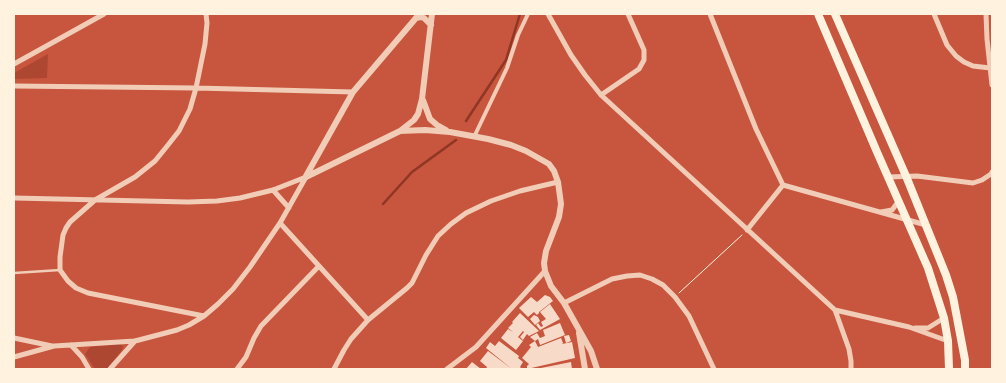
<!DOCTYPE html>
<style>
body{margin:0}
#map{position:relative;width:1006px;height:383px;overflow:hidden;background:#c8553d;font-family:Poppins,sans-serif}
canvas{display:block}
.frame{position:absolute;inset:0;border:15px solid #fff3e0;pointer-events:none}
</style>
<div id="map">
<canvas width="1006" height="383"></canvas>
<div class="frame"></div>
</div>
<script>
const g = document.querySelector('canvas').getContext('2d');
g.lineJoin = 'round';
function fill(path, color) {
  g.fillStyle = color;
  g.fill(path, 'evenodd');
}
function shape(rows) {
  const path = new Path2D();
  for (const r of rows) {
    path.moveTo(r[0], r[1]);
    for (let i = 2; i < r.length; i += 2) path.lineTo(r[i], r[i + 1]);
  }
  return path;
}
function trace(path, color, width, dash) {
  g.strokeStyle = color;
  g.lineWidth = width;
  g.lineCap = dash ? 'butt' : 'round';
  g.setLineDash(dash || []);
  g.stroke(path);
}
fill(shape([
 [48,54,47,78,14,79,14,73],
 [119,344,123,346,122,350,107,369,95,369,85,354,90,347]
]), '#ae4732');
trace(shape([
 [466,121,506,60,520,14],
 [383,204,412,172,456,140]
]), '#8f3625', 2.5);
fill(shape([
 [545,295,550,297,553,301,539,312,539,313,537,315,534,312,528,317,519,308,531,297,537,302],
 [550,304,560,319,540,330,536,325,538,323,541,327,543,326,541,322,546,319,540,312],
 [520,313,539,331,529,336,527,334,523,340,520,337,524,332,523,331,518,337,523,341,516,350,501,338,508,329,513,332,508,328,513,323,512,322],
 [534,315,538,317,540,321,535,325,530,319],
 [560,323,565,335,540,345,538,339,535,341,538,347,561,338,563,343,562,344,572,342,575,358,527,369,527,366,529,364,522,358,531,347,529,345,535,341,530,337,537,333,540,338,545,336,543,330],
 [569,335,571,341,566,343,564,336],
 [499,341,519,356,518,358,523,362,520,367,522,369,486,369,487,367,480,361,488,351,512,369,486,348,490,342,495,346],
 [472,362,481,369,466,369],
 [571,362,572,369,541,369,541,368]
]), '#f7dbc8');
trace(shape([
 [679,293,742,235]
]), '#fff3e0', 1);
trace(shape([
 [14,273,60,270]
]), '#f1ccb7', 2.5);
trace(shape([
 [474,137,507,68,518,35,528,14]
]), '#f1ccb7', 4);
trace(shape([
 [548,14,571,55,585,75,601,95,835,310,849,349,851,361,851,369],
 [710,14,756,129,783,185,926,225],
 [934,14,947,45,956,56,964,62,973,66,990,68],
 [986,14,987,39,992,85],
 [14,64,104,14],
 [14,86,196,88,353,92],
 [601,95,639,69,644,60,644,50,628,14],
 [888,177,917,176,973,183,982,180,991,174,992,172],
 [273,190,289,208],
 [14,198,188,202,217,201,240,198,273,190,306,177],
 [881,212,892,210,898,202],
 [280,223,368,320],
 [747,230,783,185],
 [564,303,612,279,627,276,640,275,652,279,663,285,675,297,689,316,714,369],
 [835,310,909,327,948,341],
 [204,316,88,293,76,288,68,281,60,270,60,257,63,235,66,228,70,222,95,200,135,177,155,161,168,145,179,131,190,109,196,88,205,44,207,23,206,14],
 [915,328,928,328,944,318],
 [14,338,52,346],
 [71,345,82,357,89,369],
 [14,357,54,346,135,341,177,330,189,325,204,316,218,304,233,289,250,267,280,223,306,177],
 [110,369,135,341],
 [237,369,246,357,254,338,261,326,319,266],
 [334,369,344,350,351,339,368,320,407,288,412,283,426,255,438,236,451,224,466,213,491,201,520,191,558,182],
 [447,369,476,347,545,271]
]), '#f1ccb7', 5);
trace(shape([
 [416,18,421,17,424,18,431,25],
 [423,100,430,119,437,125,446,130],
 [400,131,425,130,450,132,488,139,511,145,526,151,549,164,554,171,558,182,561,204,559,217,546,251,544,263,545,271,551,286,564,303,591,351,597,369],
 [306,176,353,92,416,18,418,14],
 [306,177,400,131,414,120,418,114,422,99,432,14],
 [579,333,585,369]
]), '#f1ccb7', 6);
trace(shape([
 [818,14,877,152,928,268,944,318,948,341,949,369],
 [835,14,906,176,946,275,953,297,965,360,965,369]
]), '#fff3e0', 8);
</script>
